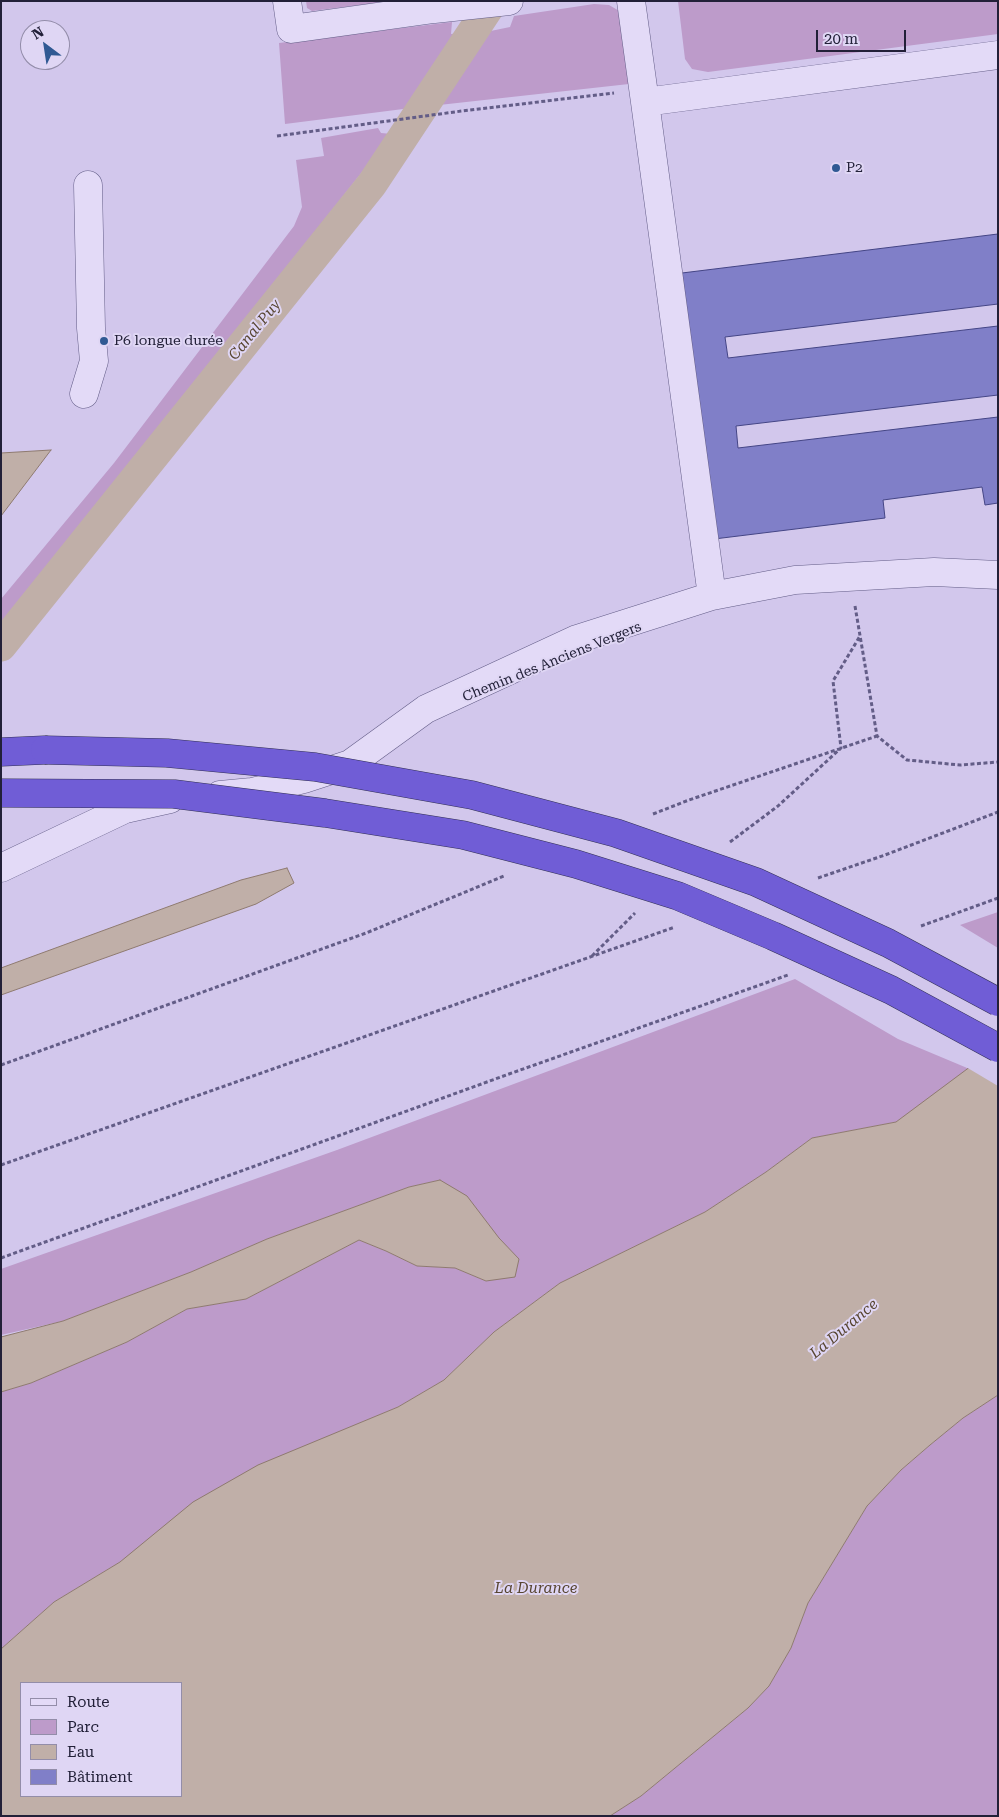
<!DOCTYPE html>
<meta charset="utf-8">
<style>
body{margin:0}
#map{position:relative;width:999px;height:1817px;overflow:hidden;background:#d2c7ec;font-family:"Roboto Serif",serif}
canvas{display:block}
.frame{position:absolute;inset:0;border:2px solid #222038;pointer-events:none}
.legend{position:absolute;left:20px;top:1682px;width:162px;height:115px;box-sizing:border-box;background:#dfd6f4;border:1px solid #938da9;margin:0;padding:6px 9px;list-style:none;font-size:15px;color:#222038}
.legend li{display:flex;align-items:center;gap:10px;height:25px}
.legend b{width:25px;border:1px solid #938da9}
.north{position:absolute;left:20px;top:20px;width:50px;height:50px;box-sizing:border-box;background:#dfd6f4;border:1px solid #938da9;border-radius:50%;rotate:329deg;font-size:14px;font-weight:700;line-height:20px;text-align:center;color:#222038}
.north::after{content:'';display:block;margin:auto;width:18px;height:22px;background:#305993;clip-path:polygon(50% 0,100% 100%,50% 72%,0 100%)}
.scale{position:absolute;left:816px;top:30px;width:90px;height:22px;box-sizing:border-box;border:2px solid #222038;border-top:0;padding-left:6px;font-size:15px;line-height:18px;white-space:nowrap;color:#222038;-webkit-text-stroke:4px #dfd6f4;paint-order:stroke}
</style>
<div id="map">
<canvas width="999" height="1817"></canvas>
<div class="frame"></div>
<ul class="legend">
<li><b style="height:6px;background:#e3daf7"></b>Route</li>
<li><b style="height:14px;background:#bd9bca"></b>Parc</li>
<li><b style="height:14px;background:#c0afa8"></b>Eau</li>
<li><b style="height:14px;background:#807fc8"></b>Bâtiment</li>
</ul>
<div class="north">N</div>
<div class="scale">20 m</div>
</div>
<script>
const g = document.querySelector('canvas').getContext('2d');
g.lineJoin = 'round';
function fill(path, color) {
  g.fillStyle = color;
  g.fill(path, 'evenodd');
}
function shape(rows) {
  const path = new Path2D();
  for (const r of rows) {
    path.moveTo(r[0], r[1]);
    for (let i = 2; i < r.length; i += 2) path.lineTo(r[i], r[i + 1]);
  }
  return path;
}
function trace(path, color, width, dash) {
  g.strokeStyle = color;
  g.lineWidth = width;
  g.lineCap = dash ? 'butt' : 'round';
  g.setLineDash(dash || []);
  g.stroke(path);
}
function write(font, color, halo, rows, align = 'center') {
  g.font = font + ' "Roboto Serif",serif';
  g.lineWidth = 4;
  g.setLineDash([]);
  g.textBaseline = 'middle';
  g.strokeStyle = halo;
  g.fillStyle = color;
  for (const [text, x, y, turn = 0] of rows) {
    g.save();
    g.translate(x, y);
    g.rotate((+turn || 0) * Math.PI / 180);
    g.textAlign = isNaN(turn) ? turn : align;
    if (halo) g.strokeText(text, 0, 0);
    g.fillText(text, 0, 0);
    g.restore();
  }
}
fill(shape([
 [306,1,392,1,312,11,307,8],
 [678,1,998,1,998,34,708,72,692,69,685,59],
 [594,4,609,5,621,12,629,84,430,106,481,33,510,27,514,16],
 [452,22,451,34,471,31,419,107,285,124,279,43],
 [378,128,381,133,392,134,1,630,1,599,114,463,294,226,302,207,296,160,324,156,321,138],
 [998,912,998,948,960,925],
 [795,979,898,1039,972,1070,896,1122,812,1138,766,1172,705,1212,560,1283,494,1332,444,1380,398,1407,346,1429,120,1562,54,1602,1,1649,1,1392,31,1383,127,1342,187,1309,246,1299,359,1240,386,1251,417,1266,455,1268,486,1281,519,1259,440,1180,409,1187,267,1239,191,1272,63,1321,1,1335,1,1269,337,1150],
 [998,1395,998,1816,610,1816,641,1796,748,1708,769,1686,791,1648,808,1603,867,1506,901,1470,930,1445,963,1418]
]), '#bd9bca');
const water = shape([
 [51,450,1,516,1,453,51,450],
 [287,868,294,883,256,904,1,995,1,968,241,880,287,868],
 [998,1046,998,1395,963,1418,930,1445,901,1470,867,1506,808,1603,791,1648,769,1686,748,1708,641,1796,610,1816,1,1816,1,1649,54,1602,120,1562,193,1502,258,1465,398,1407,444,1380,494,1332,560,1283,705,1212,766,1172,812,1138,896,1122,998,1046],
 [21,1683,181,1683,181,1796,21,1796,21,1683],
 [440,1180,467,1196,499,1238,519,1259,515,1277,486,1281,455,1268,417,1266,386,1251,359,1240,246,1299,187,1309,127,1342,31,1383,1,1392,1,1337,63,1321,191,1272,267,1239,409,1187,440,1180]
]);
fill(water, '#c0afa8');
trace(water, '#8e7a6f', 1);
fill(shape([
 [998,1043,998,1086,966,1067]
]), '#d2c7ec');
trace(shape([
 [1,646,372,184,493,1]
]), '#c0afa8', 31);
const building = shape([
 [998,234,998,304,725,337,728,358,998,326,998,395,736,426,738,448,998,417,998,503,985,505,982,487,883,500,885,518,714,539,682,273,998,234]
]);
fill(building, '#807fc8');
trace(building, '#444585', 1);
const minor = shape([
 [287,1,291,29,434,9,509,1],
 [631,1,645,102,998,55],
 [645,102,712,596],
 [84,394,94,361,91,328,88,185],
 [220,795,252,792,304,779,350,764,426,709,577,639,712,596,795,580,934,572,998,575],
 [1,868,125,809,170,799]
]);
const highway = shape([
 [1,752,45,750]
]);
trace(minor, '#635d87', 29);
trace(highway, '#333155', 29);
trace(shape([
 [277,136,462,111,614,93],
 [855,606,877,736,907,760,960,765,998,762],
 [653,814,689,800,877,736],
 [730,842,778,806,841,748,833,681,860,636],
 [818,878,885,855,998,812],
 [921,926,998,898],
 [592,956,635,913],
 [1,1065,366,933,504,876],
 [1,1165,675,927],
 [1,1258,509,1074,788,975]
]), '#635d87', 3, [4, 2.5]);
trace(minor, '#e3daf7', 28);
trace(highway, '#705dd6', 28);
const highwayBridge = shape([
 [45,750,167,753,315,767,472,795,616,833,756,882,888,943,998,1002],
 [1,793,174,794,325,813,463,835,576,864,678,896,773,936,891,990,998,1048]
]);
trace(highwayBridge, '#333155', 29, []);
trace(highwayBridge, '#705dd6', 28);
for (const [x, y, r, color] of [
 [836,168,5,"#305993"],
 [104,341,5,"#305993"]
]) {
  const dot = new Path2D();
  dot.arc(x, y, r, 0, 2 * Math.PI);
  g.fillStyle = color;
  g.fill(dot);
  trace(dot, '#dfd6f4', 2);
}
write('14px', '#222038', '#dfd6f4', [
 ["P2",846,168],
 ["P6 longue durée",114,341]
], 'left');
write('14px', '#222038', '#dfd6f4', [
 ["Chemin des Anciens Vergers",552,662,-22]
]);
write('italic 15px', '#574530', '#dfd6f4', [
 ["Canal Puy",255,330,-51],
 ["La Durance",844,1329,-40],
 ["La Durance",536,1589]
]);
</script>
